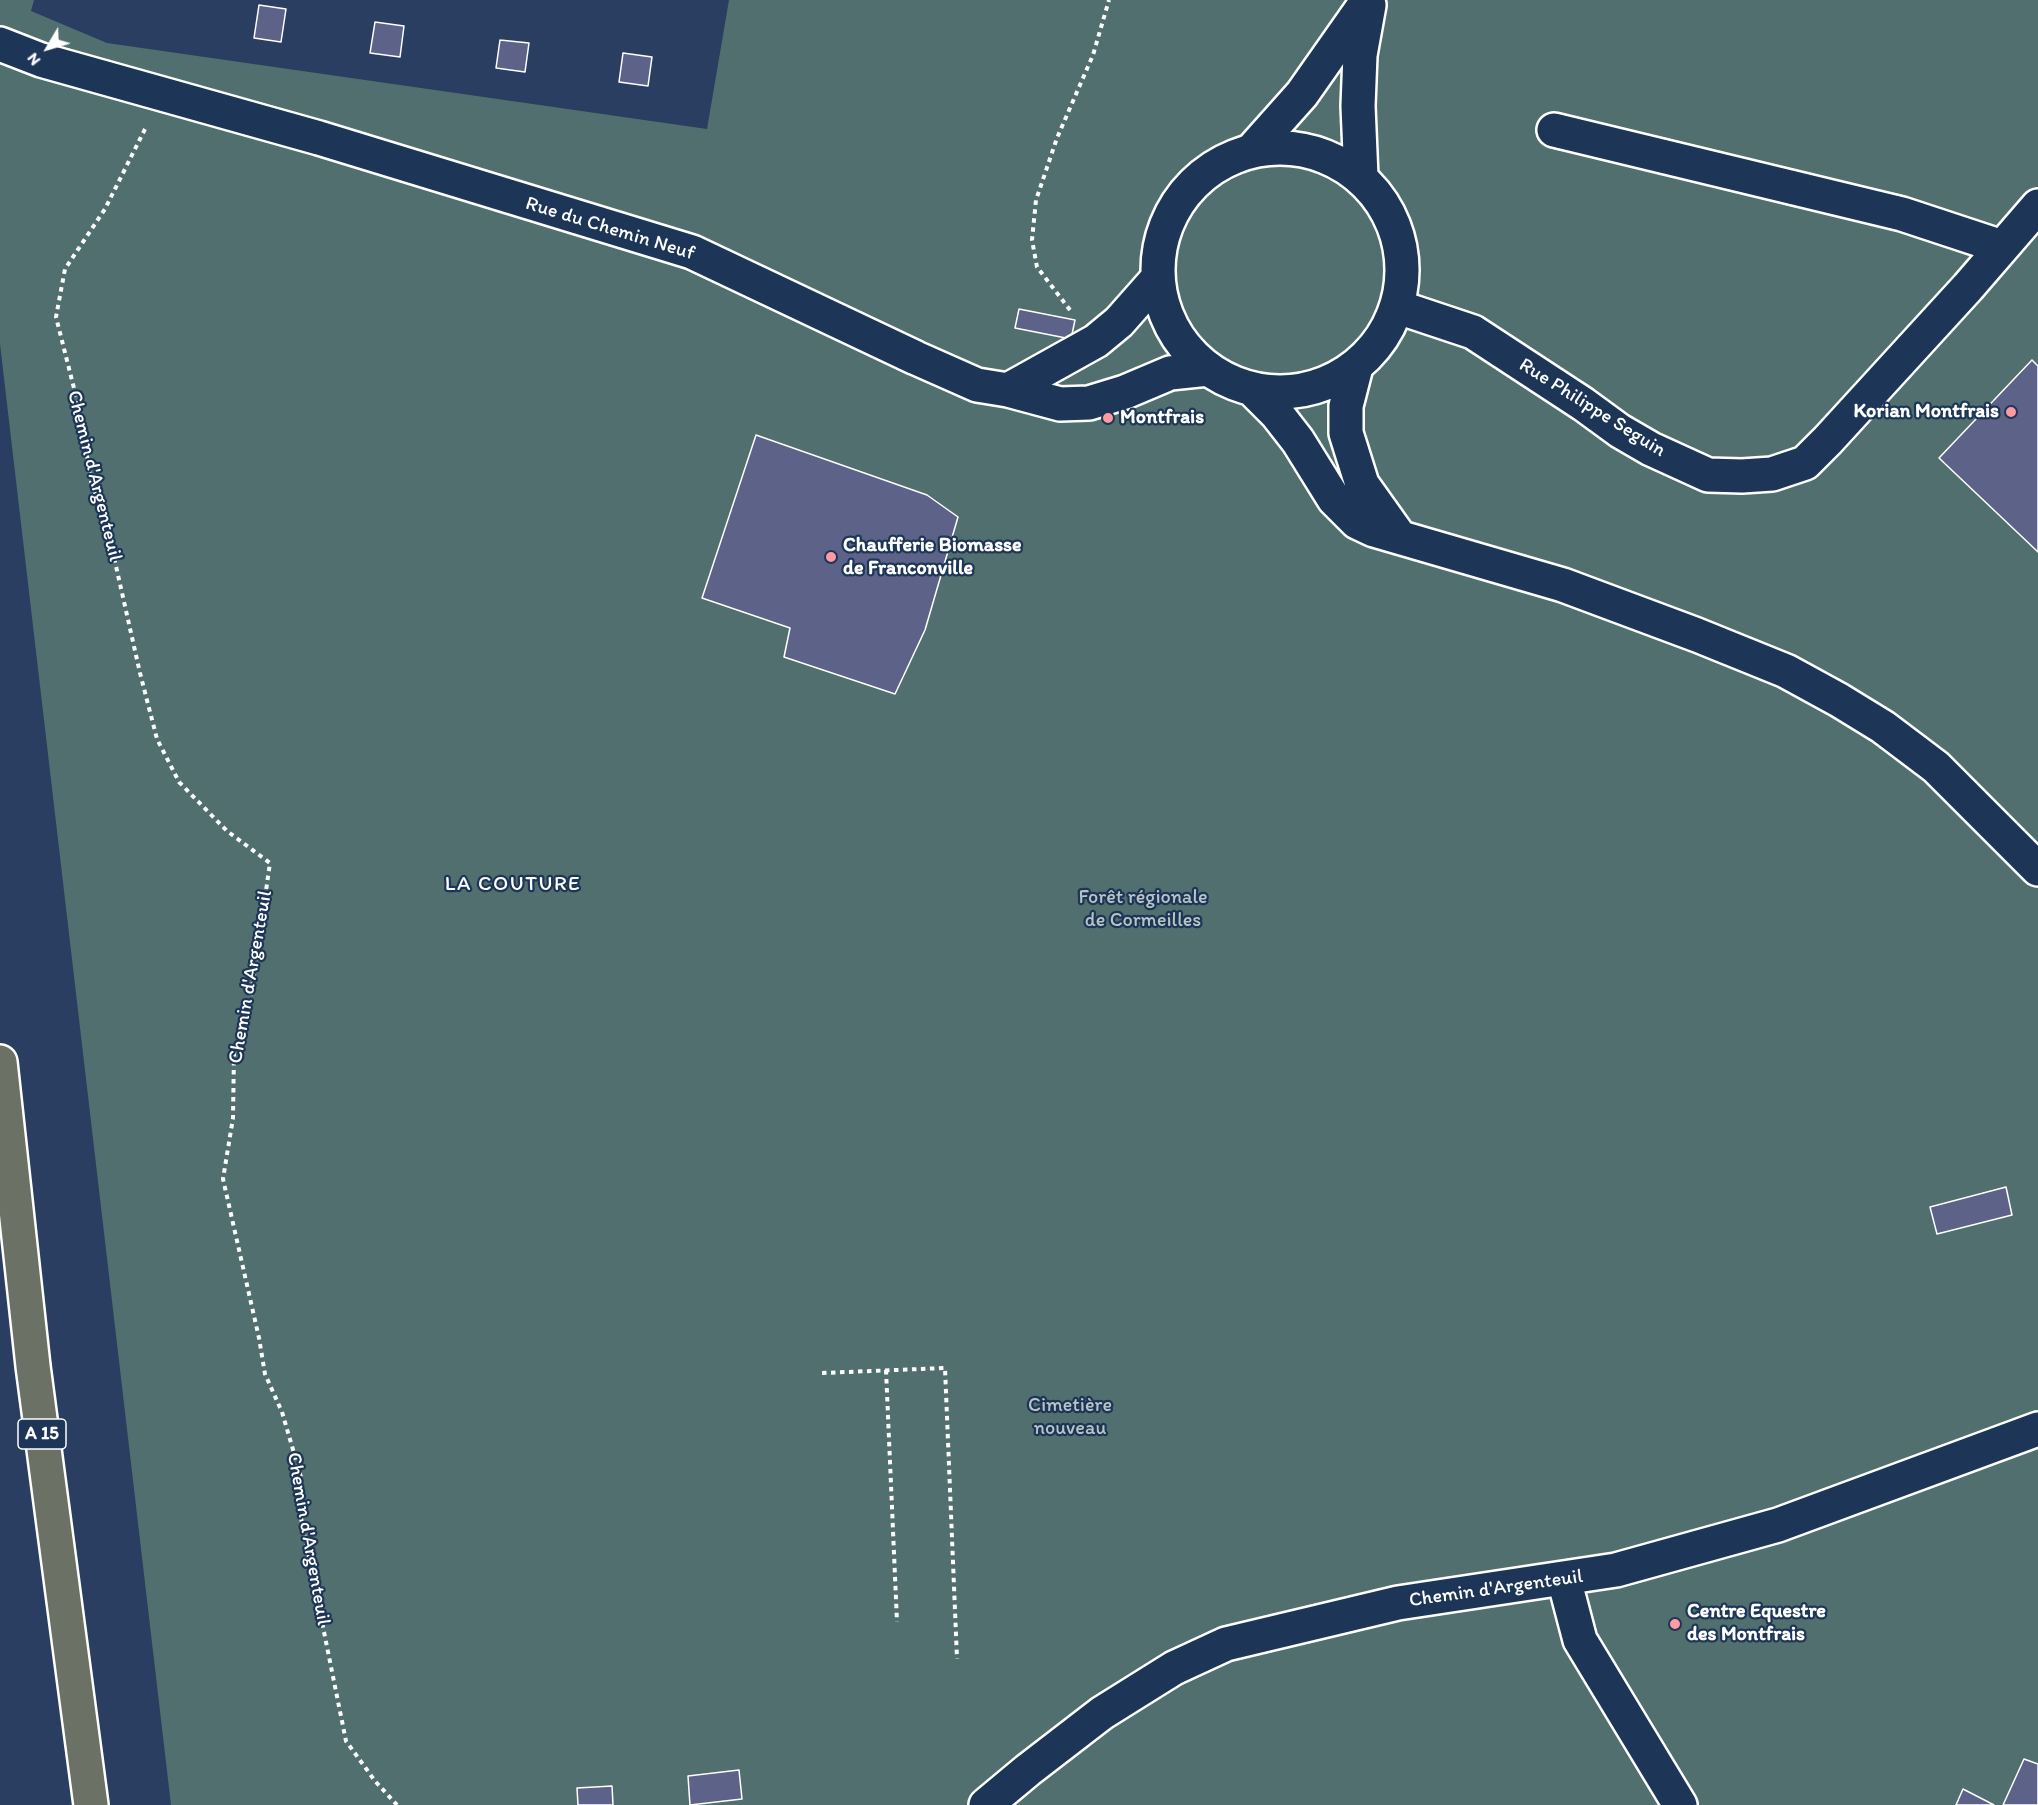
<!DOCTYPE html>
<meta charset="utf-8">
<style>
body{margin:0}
#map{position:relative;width:2038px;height:1805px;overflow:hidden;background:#2a3e61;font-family:Itim,sans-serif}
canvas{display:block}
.north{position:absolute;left:18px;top:18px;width:60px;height:60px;-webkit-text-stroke:4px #1d3557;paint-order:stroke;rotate:232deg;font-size:16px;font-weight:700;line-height:24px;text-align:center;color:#fff}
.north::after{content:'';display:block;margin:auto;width:21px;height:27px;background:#fff;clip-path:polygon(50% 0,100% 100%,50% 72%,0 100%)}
</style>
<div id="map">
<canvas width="2038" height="1805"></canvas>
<div class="north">N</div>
</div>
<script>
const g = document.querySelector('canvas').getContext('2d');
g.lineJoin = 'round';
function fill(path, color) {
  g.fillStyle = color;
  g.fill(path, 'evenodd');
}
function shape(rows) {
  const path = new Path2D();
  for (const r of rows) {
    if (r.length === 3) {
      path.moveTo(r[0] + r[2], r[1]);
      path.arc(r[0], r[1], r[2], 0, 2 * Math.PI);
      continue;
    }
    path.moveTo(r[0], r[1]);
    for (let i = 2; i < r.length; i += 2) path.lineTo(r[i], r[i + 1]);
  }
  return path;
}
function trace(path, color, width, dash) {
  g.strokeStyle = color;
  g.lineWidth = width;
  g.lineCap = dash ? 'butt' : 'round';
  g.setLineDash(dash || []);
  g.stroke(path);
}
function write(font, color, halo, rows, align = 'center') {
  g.font = font + ' Itim,sans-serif';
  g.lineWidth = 4.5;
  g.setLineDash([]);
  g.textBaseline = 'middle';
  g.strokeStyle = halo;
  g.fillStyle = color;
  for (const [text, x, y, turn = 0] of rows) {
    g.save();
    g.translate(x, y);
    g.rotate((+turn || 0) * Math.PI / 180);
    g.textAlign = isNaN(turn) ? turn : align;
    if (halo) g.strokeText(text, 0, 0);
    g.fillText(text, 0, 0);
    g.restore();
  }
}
fill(shape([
 [0,0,34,0,31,11,107,43,707,129,729,0,2038,0,2038,1805,171,1805,0,344]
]), '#516f6e');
const building = shape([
 [259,5,286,9,281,42,254,38,259,5],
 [375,22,404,26,400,57,370,53,375,22],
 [500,40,529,43,525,72,496,68,500,40],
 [623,53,652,57,648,86,619,82,623,53],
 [1019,309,1075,320,1071,339,1015,328,1019,309],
 [2032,360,2038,366,2038,552,1939,458,2032,360],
 [756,435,927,495,958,517,925,630,895,694,784,657,790,628,702,598,756,435],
 [2006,1187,2012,1215,1937,1234,1930,1207,2006,1187],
 [2024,1759,2038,1764,2038,1805,2003,1805,2024,1759],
 [739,1770,742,1799,690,1805,688,1776,739,1770],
 [612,1786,613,1805,578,1805,577,1788,612,1786],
 [1963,1789,1994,1805,1956,1805,1963,1789]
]);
fill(building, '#5d6288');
trace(building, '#fff', 1.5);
const minor = shape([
 [0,44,41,60,319,138,692,252,916,358,977,385,1008,390,1060,404,1089,403,1125,392,1170,373,1208,369],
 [1554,130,1902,214,2002,247],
 [1280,270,122],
 [1253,149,1302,94,1368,0],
 [1361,177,1358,106,1360,55,1369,5],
 [1398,307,1473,332,1583,404,1620,431,1651,449,1708,475,1742,476,1772,474,1805,463,1828,440,1968,287,2038,206],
 [1356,367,1346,406,1346,433,1362,484,1399,536],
 [1008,390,1096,341,1119,322,1157,279],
 [1253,390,1277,414,1298,441,1334,499,1357,522,1374,530,1563,585,1697,635,1786,671,1839,700,1883,727,1936,767,2038,869],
 [1564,1579,1580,1640,1680,1805],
 [986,1805,1028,1770,1102,1713,1174,1668,1226,1644,1398,1603,1616,1570,1778,1525,2038,1429]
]);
const highway = shape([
 [0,1062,33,1366,91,1805]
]);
trace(minor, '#fff', 38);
trace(highway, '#fff', 38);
trace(shape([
 [145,129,105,209,65,269,56,317,80,412,91,481,109,535,140,673,157,739,179,782,227,831,270,863,251,994,234,1053,233,1118,223,1179,259,1338,265,1374,282,1412,301,1477,301,1518,346,1741,375,1781,397,1805],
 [1070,310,1037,267,1032,240,1036,200,1057,138,1093,55,1109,0],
 [886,1370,897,1622],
 [822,1373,945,1368,957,1659]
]), '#fff', 4, [4.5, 4.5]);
trace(minor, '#1d3557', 33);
trace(highway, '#6b7165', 33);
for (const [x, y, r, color] of [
 [2011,412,6,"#ff9aa2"],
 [1108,418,6,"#ff9aa2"],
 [831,557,6,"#ff9aa2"],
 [1675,1624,6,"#ff9aa2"]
]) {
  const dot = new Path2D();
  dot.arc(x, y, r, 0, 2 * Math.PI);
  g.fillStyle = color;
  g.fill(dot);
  trace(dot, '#1d3557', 2);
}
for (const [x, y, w] of [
 [42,1434,48]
]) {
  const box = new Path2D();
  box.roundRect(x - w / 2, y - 15, w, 30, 4.5);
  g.fillStyle = '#1d3557';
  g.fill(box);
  trace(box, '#fff', 1.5);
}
write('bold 18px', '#fff', null, [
 ["A 15",42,1434]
]);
write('20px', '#fff', '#1d3557', [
 ["Rue du Chemin Neuf",610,229,17],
 ["Rue Philippe Seguin",1592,408,32],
 ["Chemin d'Argenteuil",94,476,76],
 ["Chemin d'Argenteuil",251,977,-80],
 ["Chemin d'Argenteuil",308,1539,80],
 ["Chemin d'Argenteuil",1496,1589,-8]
]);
write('bold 20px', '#fff', '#1d3557', [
 ["Korian Montfrais",1999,412,"right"],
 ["Montfrais",1120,418],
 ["Chaufferie Biomasse",843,546],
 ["de Franconville",843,569],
 ["Centre Equestre",1687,1612],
 ["des Montfrais",1687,1635]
], 'left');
write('20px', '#b9c5c5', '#1d3557', [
 ["Forêt régionale",1143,898],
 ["de Cormeilles",1143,921],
 ["Cimetière",1070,1406],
 ["nouveau",1070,1429]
]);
g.letterSpacing = '1.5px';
write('21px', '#fff', '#1d3557', [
 ["LA COUTURE",513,885]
]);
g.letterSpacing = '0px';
</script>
